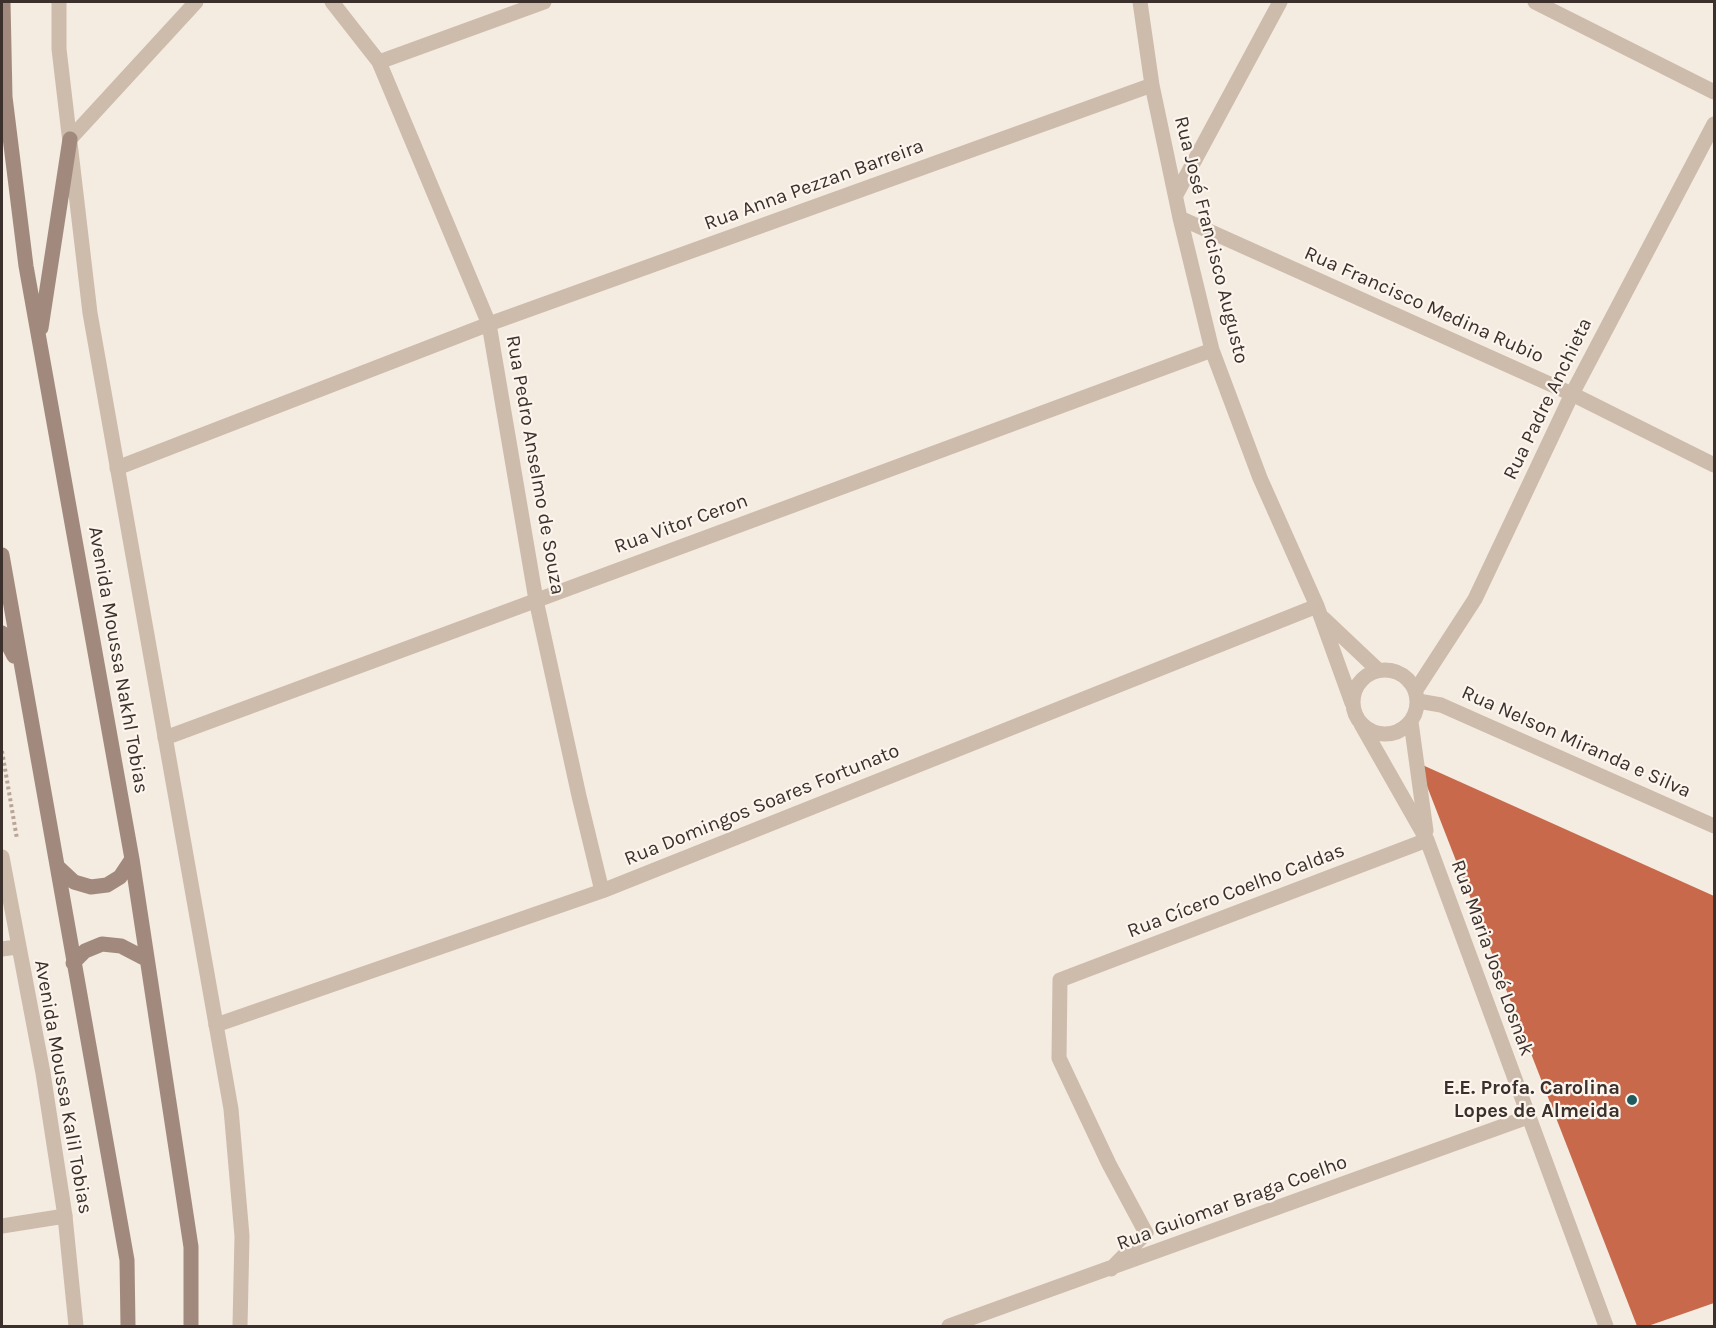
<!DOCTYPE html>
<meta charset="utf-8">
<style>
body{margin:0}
#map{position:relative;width:1716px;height:1328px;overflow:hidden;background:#f4ebe1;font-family:Karla,sans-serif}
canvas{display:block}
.frame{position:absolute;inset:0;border:3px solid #3b302b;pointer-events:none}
</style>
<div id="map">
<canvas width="1716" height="1328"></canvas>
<div class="frame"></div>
</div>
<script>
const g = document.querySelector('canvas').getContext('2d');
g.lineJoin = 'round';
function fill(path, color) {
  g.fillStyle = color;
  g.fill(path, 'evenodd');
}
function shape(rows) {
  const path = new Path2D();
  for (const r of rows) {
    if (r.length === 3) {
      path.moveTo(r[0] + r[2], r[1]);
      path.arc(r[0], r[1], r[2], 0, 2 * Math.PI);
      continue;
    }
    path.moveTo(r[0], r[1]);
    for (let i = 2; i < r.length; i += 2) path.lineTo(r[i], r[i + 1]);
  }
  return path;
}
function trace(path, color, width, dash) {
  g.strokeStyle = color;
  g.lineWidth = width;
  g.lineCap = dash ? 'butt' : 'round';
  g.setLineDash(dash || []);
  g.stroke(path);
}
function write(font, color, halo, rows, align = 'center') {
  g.font = font + ' Karla,sans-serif';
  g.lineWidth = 4.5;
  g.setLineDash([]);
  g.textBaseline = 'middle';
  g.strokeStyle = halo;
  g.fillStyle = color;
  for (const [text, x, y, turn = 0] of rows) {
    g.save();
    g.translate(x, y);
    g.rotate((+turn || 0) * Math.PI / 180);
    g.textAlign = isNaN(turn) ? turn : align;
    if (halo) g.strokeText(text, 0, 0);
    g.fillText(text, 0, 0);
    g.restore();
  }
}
fill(shape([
 [1418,763,1714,896,1714,1303,1648,1326,1637,1326]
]), '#c8694b');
trace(shape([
 [2,751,17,839]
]), '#b9a596', 4, [3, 3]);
trace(shape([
 [332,2,379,62,489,324,536,600,579,796,602,891],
 [1140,2,1152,85,1180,218,1212,350,1260,478,1317,606,1352,703],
 [1535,2,1714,92],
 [379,62,544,2],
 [70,139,196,2],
 [1176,195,1280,2],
 [1180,218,1572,394,1714,465],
 [117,468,489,324,1152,85],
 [1323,618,1378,670],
 [1385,702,32],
 [1416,690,1475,599,1572,394,1714,124],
 [1418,701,1441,705,1714,826],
 [1411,722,1426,831],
 [1361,724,1427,840,1606,1326],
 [165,738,1212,350],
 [2,949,17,947],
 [216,1025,602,891,1317,606],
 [2,1226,65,1216],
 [1111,1269,1146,1233,1109,1164,1059,1058,1060,980,1427,840],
 [949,1326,1528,1117]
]), '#cdbbac', 15);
trace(shape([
 [59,2,59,49,90,313,231,1109,242,1236,240,1326],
 [2,857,43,1073,65,1216,76,1326]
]), '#cdbbac', 15);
trace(shape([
 [3,2,5,97,26,266,132,859,191,1247,191,1326],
 [41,328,70,139],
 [2,555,127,1260,128,1326],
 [2,633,14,656],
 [58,867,74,882,91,887,107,885,120,877,132,859],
 [73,963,85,951,102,944,121,946,146,959]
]), '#a18a7d', 15);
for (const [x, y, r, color] of [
 [1632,1100,6,"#1f5a5e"]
]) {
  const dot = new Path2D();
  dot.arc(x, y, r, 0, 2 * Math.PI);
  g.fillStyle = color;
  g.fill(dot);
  trace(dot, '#fbf5ee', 2);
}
write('20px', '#3b302b', '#fbf5ee', [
 ["Rua Anna Pezzan Barreira",814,185,-20],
 ["Rua José Francisco Augusto",1211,240,76],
 ["Rua Francisco Medina Rubio",1424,305,24],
 ["Rua Padre Anchieta",1548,399,-64],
 ["Rua Pedro Anselmo de Souza",535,465,80],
 ["Rua Vitor Ceron",681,524,-20],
 ["Avenida Moussa Nakhl Tobias",118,660,80],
 ["Rua Nelson Miranda e Silva",1576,742,24],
 ["Rua Domingos Soares Fortunato",762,805,-22],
 ["Rua Cícero Coelho Caldas",1236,891,-21],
 ["Rua Maria José Losnak",1492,958,70],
 ["Avenida Moussa Kalil Tobias",63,1087,80],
 ["Rua Guiomar Braga Coelho",1232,1203,-20]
]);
write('bold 20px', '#3b302b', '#fbf5ee', [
 ["E.E. Profa. Carolina",1620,1088],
 ["Lopes de Almeida",1620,1111]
], 'right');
</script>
